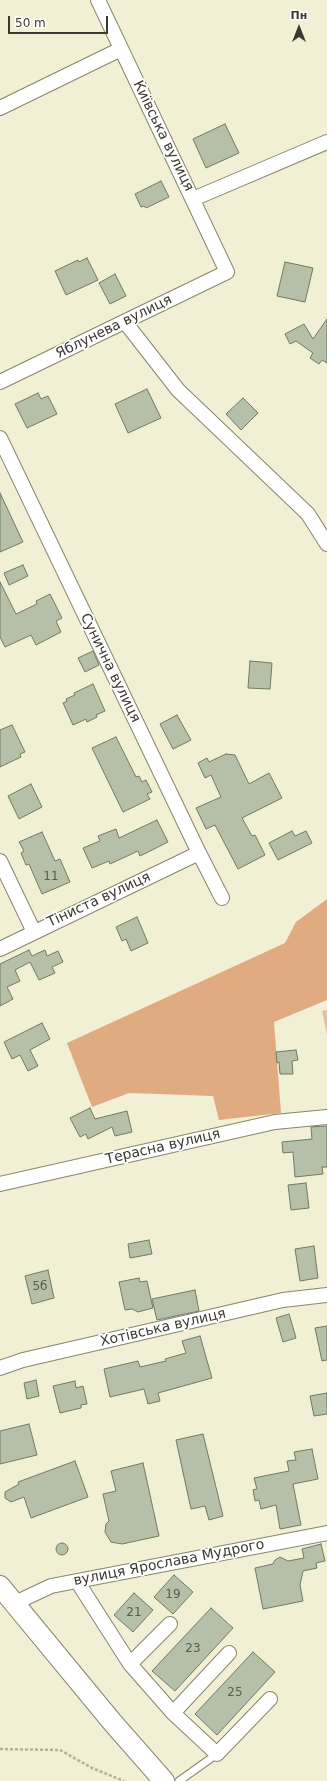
<!DOCTYPE html>
<meta charset="utf-8">
<style>
body{margin:0}
#map{position:relative;width:327px;height:1781px;overflow:hidden;background:#f1efd4;font-family:"DejaVu Sans",sans-serif}
canvas{display:block}
.north{position:absolute;left:279px;top:8px;width:40px;height:40px;-webkit-text-stroke:3px #fff;paint-order:stroke;rotate:0deg;font-size:11px;font-weight:700;line-height:16px;text-align:center;color:#3b3a30}
.north::after{content:'';display:block;margin:auto;width:14px;height:18px;background:#3b3a30;clip-path:polygon(50% 0,100% 100%,50% 72%,0 100%)}
.scale{position:absolute;left:8px;top:16px;width:100px;height:18px;box-sizing:border-box;border:2px solid #3b3a30;border-top:0;padding-left:5px;font-size:12px;line-height:14px;white-space:nowrap;color:#3b3a30;-webkit-text-stroke:3px #fff;paint-order:stroke}
</style>
<div id="map">
<canvas width="327" height="1781"></canvas>
<div class="north">Пн</div>
<div class="scale">50 m</div>
</div>
<script>
const g = document.querySelector('canvas').getContext('2d');
g.lineJoin = 'round';
function fill(path, color) {
  g.fillStyle = color;
  g.fill(path, 'evenodd');
}
function shape(rows) {
  const path = new Path2D();
  for (const r of rows) {
    if (r.length === 3) {
      path.moveTo(r[0] + r[2], r[1]);
      path.arc(r[0], r[1], r[2], 0, 2 * Math.PI);
      continue;
    }
    path.moveTo(r[0], r[1]);
    for (let i = 2; i < r.length; i += 2) path.lineTo(r[i], r[i + 1]);
  }
  return path;
}
function trace(path, color, width, dash) {
  g.strokeStyle = color;
  g.lineWidth = width;
  g.lineCap = dash ? 'butt' : 'round';
  g.setLineDash(dash || []);
  g.stroke(path);
}
function write(font, color, halo, rows, align = 'center') {
  g.font = font + ' "DejaVu Sans",sans-serif';
  g.lineWidth = 3.5;
  g.setLineDash([]);
  g.textBaseline = 'middle';
  g.strokeStyle = halo;
  g.fillStyle = color;
  for (const [text, x, y, turn = 0] of rows) {
    g.save();
    g.translate(x, y);
    g.rotate((+turn || 0) * Math.PI / 180);
    g.textAlign = isNaN(turn) ? turn : align;
    if (halo) g.strokeText(text, 0, 0);
    g.fillText(text, 0, 0);
    g.restore();
  }
}
fill(shape([
 [327,1010,327,1035,322,1011]
]), '#e1c0a6');
fill(shape([
 [327,899,327,1000,274,1022,281,1113,219,1120,213,1096,129,1093,92,1107,67,1043,285,943,296,922]
]), '#e0ab80');
const building = shape([
 [225,124,239,153,206,168,193,139,225,124],
 [161,181,169,197,146,208,144,206,141,207,135,194,161,181],
 [87,258,98,280,66,295,55,271,78,260,79,262,87,258],
 [285,262,313,268,305,302,277,296,285,262],
 [115,274,126,296,110,304,99,283,115,274],
 [327,319,327,363,322,360,319,364,310,358,313,353,296,341,290,344,285,334,304,324,313,339,327,319],
 [147,389,161,418,128,433,115,404,147,389],
 [38,393,41,399,48,396,57,414,27,428,15,404,38,393],
 [243,398,258,413,241,430,226,414,243,398],
 [0,493,23,542,0,552,0,493],
 [23,565,28,576,9,585,4,573,23,565],
 [0,582,16,614,37,604,36,601,50,594,62,618,56,621,61,632,36,645,31,635,5,647,0,637,0,582],
 [93,651,99,665,85,672,78,658,93,651],
 [250,661,272,663,270,689,248,688,250,661],
 [93,684,105,711,96,715,97,717,87,722,86,719,73,725,63,703,67,701,66,699,75,695,74,693,93,684],
 [177,715,191,740,173,749,160,724,177,715],
 [12,725,25,752,20,754,21,757,0,767,0,730,12,725],
 [116,737,136,777,139,776,142,782,146,780,152,792,147,794,150,799,123,812,92,748,116,737],
 [226,754,235,755,249,784,269,773,282,798,242,818,252,836,255,835,265,855,238,869,215,825,206,829,196,808,221,797,211,775,205,778,198,763,207,758,209,762,226,754],
 [31,784,42,807,19,819,8,796,31,784],
 [157,820,168,842,140,856,138,851,110,864,109,861,92,868,83,848,100,841,98,836,116,829,119,838,157,820],
 [292,831,295,836,306,831,312,843,278,860,269,843,292,831],
 [42,832,55,861,60,859,70,882,42,894,29,864,26,865,21,853,24,851,19,842,42,832],
 [137,917,148,943,131,951,126,939,122,941,116,927,137,917],
 [29,950,32,956,45,950,47,956,58,951,63,962,52,967,55,973,39,980,30,962,15,970,20,981,7,987,13,999,0,1006,0,964,29,950],
 [42,1023,50,1039,30,1050,38,1066,28,1071,20,1055,12,1059,4,1042,42,1023],
 [296,1050,298,1060,292,1061,293,1074,280,1074,279,1062,277,1063,276,1052,296,1050],
 [90,1108,95,1119,127,1111,132,1132,115,1136,112,1127,88,1139,86,1134,80,1137,70,1118,90,1108],
 [327,1126,327,1167,322,1167,323,1174,295,1177,293,1152,283,1153,282,1142,312,1139,311,1127,327,1126],
 [306,1183,309,1208,291,1210,288,1185,306,1183],
 [149,1240,152,1254,130,1258,128,1244,149,1240],
 [314,1246,318,1278,300,1281,295,1249,314,1246],
 [48,1270,54,1298,32,1304,25,1276,48,1270],
 [139,1278,140,1282,147,1281,153,1308,138,1312,132,1309,125,1310,119,1282,139,1278],
 [195,1290,199,1311,157,1320,152,1299,195,1290],
 [289,1314,296,1338,283,1342,276,1318,289,1314],
 [327,1326,327,1360,322,1361,315,1328,327,1326],
 [200,1336,212,1378,158,1393,160,1401,148,1404,144,1389,110,1397,104,1369,138,1361,140,1367,166,1361,165,1359,186,1353,182,1341,200,1336],
 [36,1380,39,1396,27,1399,24,1383,36,1380],
 [75,1381,76,1388,83,1386,87,1404,81,1405,81,1408,60,1413,53,1386,75,1381],
 [327,1393,327,1414,314,1416,310,1396,327,1393],
 [29,1424,37,1455,0,1464,0,1431,29,1424],
 [203,1434,223,1516,209,1520,205,1506,191,1509,176,1440,203,1434],
 [312,1449,318,1479,293,1484,301,1525,280,1529,276,1505,261,1509,259,1500,255,1501,253,1490,257,1489,254,1478,289,1471,287,1461,296,1460,294,1452,312,1449],
 [75,1461,88,1497,31,1518,24,1497,11,1502,5,1498,5,1492,19,1484,18,1482,75,1461],
 [143,1463,159,1536,122,1544,111,1542,105,1532,106,1524,109,1521,103,1494,116,1491,111,1471,143,1463],
 [62,1549,6],
 [321,1544,325,1561,316,1563,317,1568,303,1571,300,1585,303,1601,263,1609,255,1568,273,1564,275,1560,280,1557,288,1561,304,1558,302,1549,321,1544],
 [174,1575,193,1592,173,1614,154,1597,174,1575],
 [134,1593,153,1610,133,1632,114,1615,134,1593],
 [211,1608,233,1628,175,1691,152,1671,211,1608],
 [253,1652,275,1672,217,1735,195,1714,253,1652]
]);
fill(building, '#b6c0a8');
trace(building, '#707a63', 1);
const lane = shape([
 [179,1781,217,1754]
]);
const street = shape([
 [0,108,121,49],
 [193,199,327,142],
 [125,322,178,390,308,514,327,544],
 [0,382,227,272,98,0],
 [0,438,199,853,222,898],
 [0,861,34,932],
 [0,949,199,853],
 [0,1184,275,1122,327,1117],
 [0,1368,23,1360,283,1300,327,1295],
 [77,1581,130,1664,173,1713,217,1754,270,1699],
 [15,1603,51,1586,327,1533],
 [130,1664,170,1624],
 [173,1713,229,1653]
]);
const secondary = shape([
 [0,1586,113,1723,164,1781]
]);
trace(lane, '#87856c', 9);
trace(street, '#87856c', 16);
trace(secondary, '#87856c', 22);
trace(shape([
 [0,1749,60,1750,92,1768,124,1781]
]), '#b3b19c', 2.5, [3, 2]);
trace(lane, '#fff', 7);
trace(street, '#fff', 14);
trace(secondary, '#fff', 20);
write('12px', '#5a5c4e', null, [
 ["11",51,877],
 ["5б",40,1287],
 ["19",173,1595],
 ["21",134,1613],
 ["23",193,1649],
 ["25",235,1693]
]);
write('14px', '#3b3a30', '#fff', [
 ["Київська вулиця",163,136,64],
 ["Яблунева вулиця",114,327,-26],
 ["Сунична вулиця",110,668,64],
 ["Тіниста вулиця",99,900,-25],
 ["Терасна вулиця",163,1147,-13],
 ["Хотівська вулиця",163,1328,-13],
 ["вулиця Ярослава Мудрого",169,1563,-11]
]);
</script>
